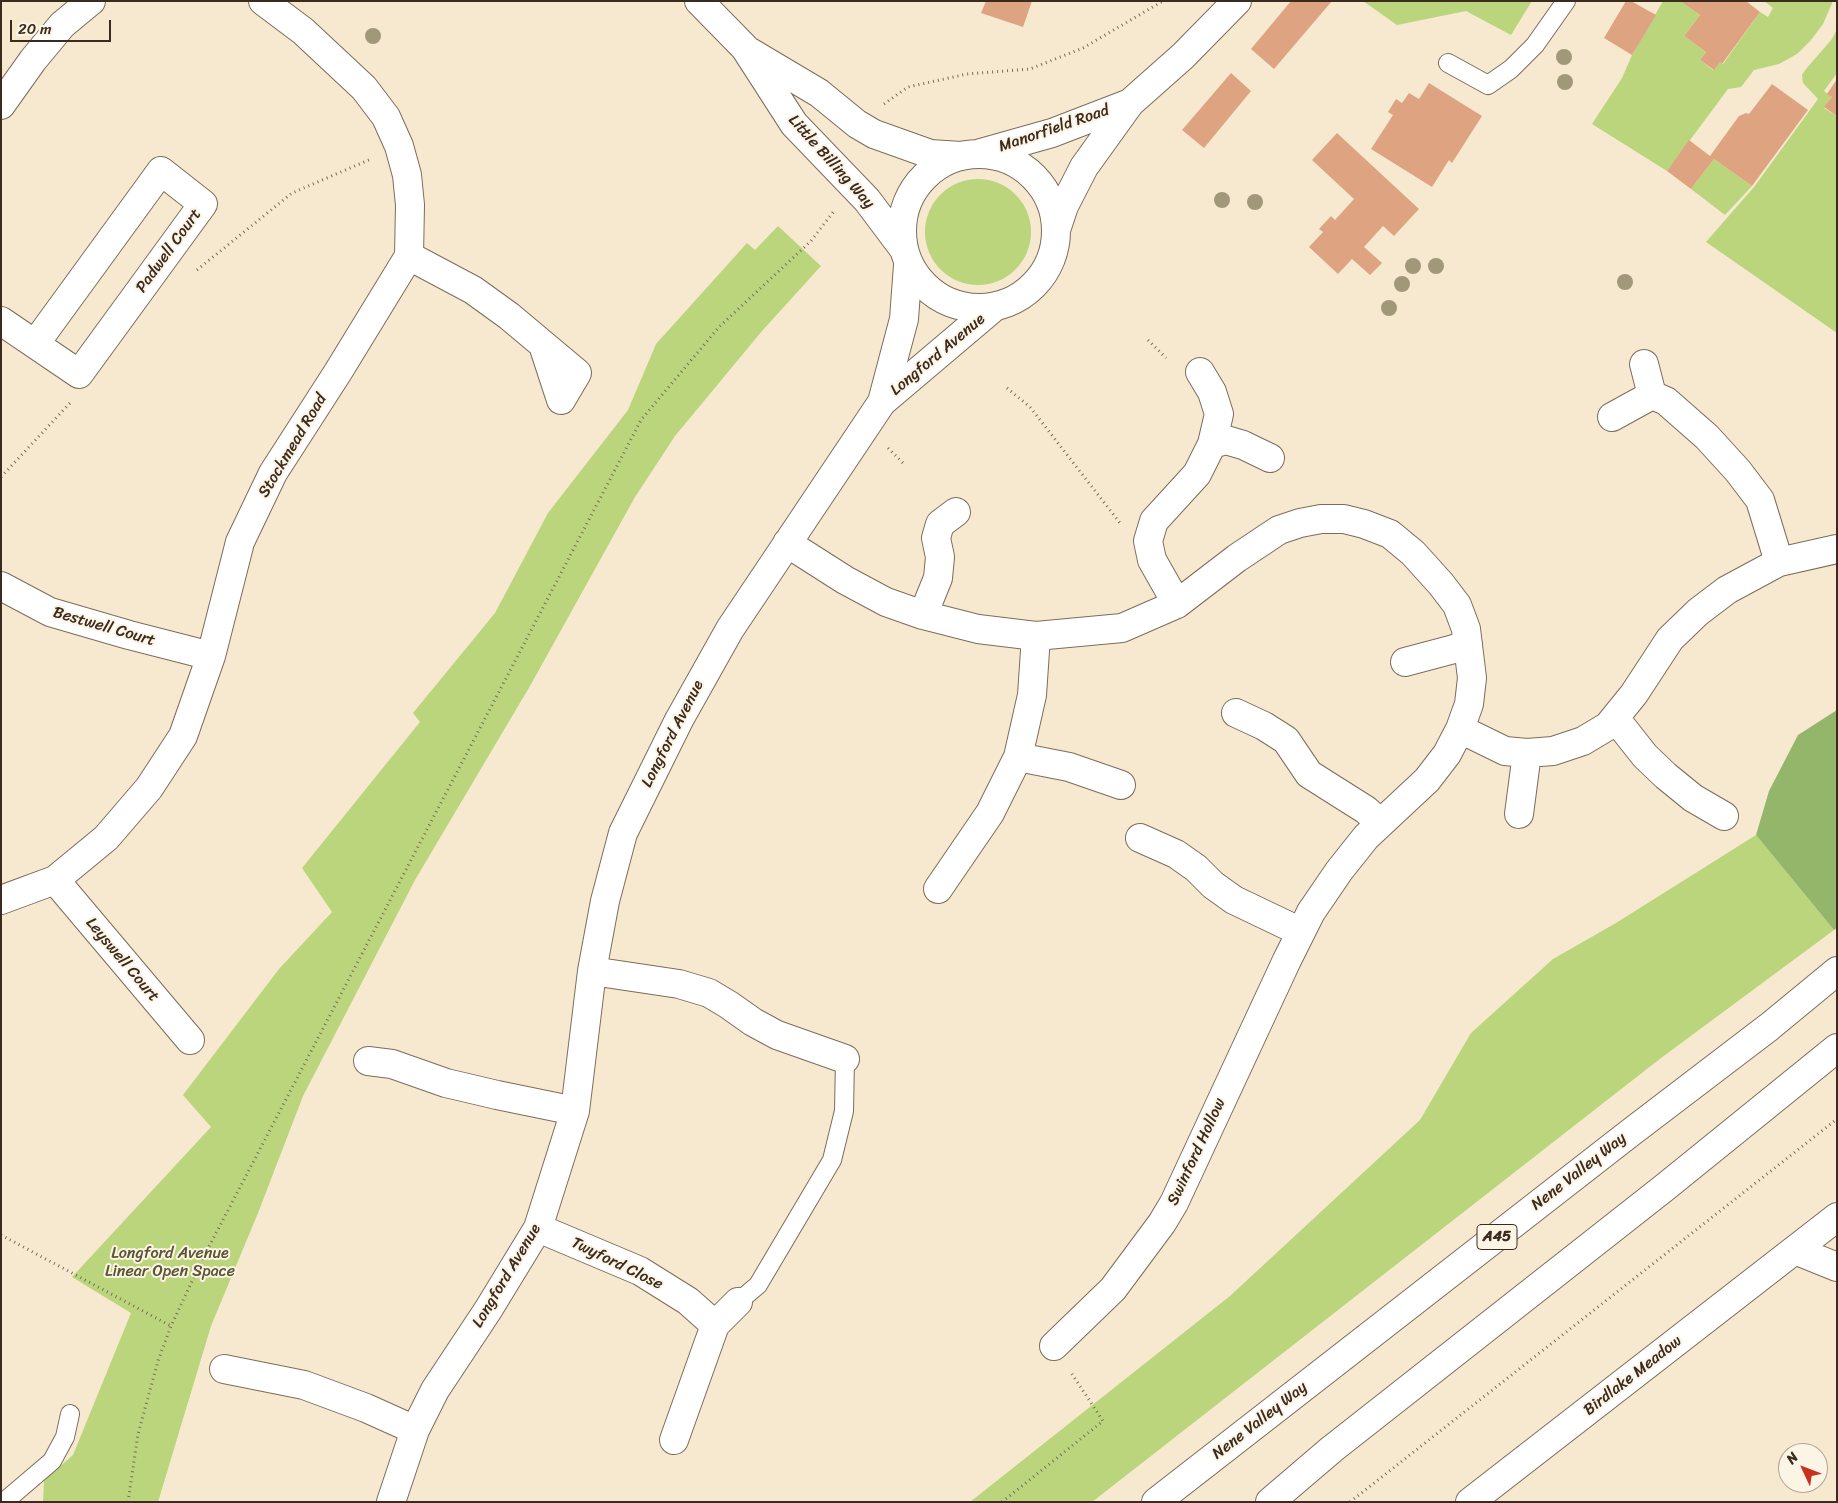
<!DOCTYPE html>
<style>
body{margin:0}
#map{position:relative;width:1838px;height:1503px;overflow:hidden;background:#f6e9cf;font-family:Sriracha,sans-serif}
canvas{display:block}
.frame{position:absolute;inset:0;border:2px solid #3b2a1e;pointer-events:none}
.north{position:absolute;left:1778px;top:1443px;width:50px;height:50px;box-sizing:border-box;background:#fcf5e5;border:1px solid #afa495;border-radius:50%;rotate:313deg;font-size:14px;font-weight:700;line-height:20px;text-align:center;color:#3b2a1e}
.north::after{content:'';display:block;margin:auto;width:18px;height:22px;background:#c8321e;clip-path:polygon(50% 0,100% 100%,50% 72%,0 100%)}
.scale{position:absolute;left:10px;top:20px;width:101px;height:22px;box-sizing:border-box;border:2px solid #3b2a1e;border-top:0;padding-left:6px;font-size:15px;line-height:18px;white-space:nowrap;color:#3b2a1e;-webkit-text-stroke:4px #fcf5e5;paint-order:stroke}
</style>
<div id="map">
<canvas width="1838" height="1503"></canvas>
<div class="frame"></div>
<div class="north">N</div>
<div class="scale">20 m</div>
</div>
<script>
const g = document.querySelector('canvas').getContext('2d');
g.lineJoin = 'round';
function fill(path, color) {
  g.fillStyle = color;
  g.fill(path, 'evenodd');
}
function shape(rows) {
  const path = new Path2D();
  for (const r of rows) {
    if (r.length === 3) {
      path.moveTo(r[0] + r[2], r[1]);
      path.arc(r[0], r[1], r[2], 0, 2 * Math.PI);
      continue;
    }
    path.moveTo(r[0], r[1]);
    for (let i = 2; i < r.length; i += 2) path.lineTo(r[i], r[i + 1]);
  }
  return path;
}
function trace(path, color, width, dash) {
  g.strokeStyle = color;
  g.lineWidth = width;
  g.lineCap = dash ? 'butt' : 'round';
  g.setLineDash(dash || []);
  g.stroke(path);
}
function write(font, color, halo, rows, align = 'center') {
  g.font = font + ' Sriracha,sans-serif';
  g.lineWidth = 4;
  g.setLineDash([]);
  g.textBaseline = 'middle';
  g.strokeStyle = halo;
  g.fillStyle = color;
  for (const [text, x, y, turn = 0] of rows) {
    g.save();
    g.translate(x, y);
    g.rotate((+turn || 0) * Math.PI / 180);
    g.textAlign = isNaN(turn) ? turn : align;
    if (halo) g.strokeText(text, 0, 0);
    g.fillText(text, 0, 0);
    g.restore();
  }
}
fill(shape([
 [1363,1,1532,1,1511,35,1466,11,1397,25],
 [1663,1,1680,1,1700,15,1684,36,1706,52,1700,60,1713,70,1720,62,1723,64,1760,12,1768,17,1773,8,1764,1,1833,1,1823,24,1811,40,1797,54,1779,64,1754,70,1741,87,1728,89,1667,171,1592,124,1622,78,1632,55],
 [1837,29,1837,73,1824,91,1832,97,1824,108,1837,116,1837,333,1706,242,1754,187,1818,99,1803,83,1802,75,1806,69,1832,39],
 [1714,159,1752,186,1725,215,1691,189],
 [978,232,53],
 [778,226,821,266,762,331,675,436,635,497,530,686,415,880,303,1096,258,1213,211,1326,158,1502,43,1502,44,1480,73,1455,131,1313,72,1277,211,1127,183,1095,279,969,332,912,302,868,420,722,413,713,495,613,548,513,628,410,656,344,747,243,755,250],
 [1756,835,1834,930,1661,1058,1092,1502,970,1502,1230,1296,1420,1120,1471,1033,1553,959,1616,923]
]), '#bad57b');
fill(shape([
 [1837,710,1837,928,1834,930,1756,835,1769,791,1798,735]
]), '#93b66b');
fill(shape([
 [986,1,1032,1,1023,27,981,13],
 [1291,1,1332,1,1274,69,1251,49],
 [1626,1,1631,1,1656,15,1632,55,1604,38],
 [1680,1,1746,1,1760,12,1722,64,1720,62,1714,70,1700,60,1706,52,1684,36,1700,15],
 [1231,73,1251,91,1204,148,1182,130],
 [1837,79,1837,116,1824,107,1832,97,1827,94],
 [1429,83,1482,116,1452,163,1449,160,1432,187,1371,149,1393,115,1388,112,1396,99,1402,103,1409,93,1419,99],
 [1772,84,1808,110,1752,186,1714,159,1691,189,1667,171,1689,140,1710,156,1739,116,1746,113,1749,114],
 [1337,133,1419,209,1394,236,1383,226,1364,247,1382,263,1370,275,1352,259,1338,274,1309,247,1323,232,1319,229,1331,216,1335,220,1354,199,1312,160]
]), '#dea481');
const service = shape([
 [1448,63,1488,85,1511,69,1535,45,1566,1],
 [738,1302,758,1285,832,1160,844,1111,845,1059],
 [4,1502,52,1461,65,1437,70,1414]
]);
const minor = shape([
 [1,105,33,60,62,25,91,1],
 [409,256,473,290,509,316,577,373,561,400,543,345],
 [1,321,79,374,203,204,161,171,35,344],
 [1644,364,1652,395],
 [882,402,904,319,908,265],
 [1612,417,1652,395,1666,401,1707,437,1738,471,1760,500,1779,562],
 [1212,444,1226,440,1243,445,1270,458],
 [787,543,845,580,886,602,923,615,978,629,1036,636,1122,628,1177,604,1237,558,1279,530,1300,523,1321,519,1344,519,1364,524,1390,534,1413,553,1441,584,1457,605,1466,629,1472,678,1469,704,1460,729,1447,754,1427,780,1366,837,1339,871,1311,912,1287,960,1174,1203,1162,1223,1113,1289,1054,1346],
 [1,586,50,612,129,635,211,656],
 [1177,604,1152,560,1148,541,1154,521,1197,474,1212,444,1219,414,1212,392,1200,372],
 [923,615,938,578,940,557,936,538,940,524,956,512],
 [1405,662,1454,649,1468,644],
 [1236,713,1264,726,1286,740,1309,774,1366,810,1380,823],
 [1615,718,1645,756,1666,776,1693,798,1724,816],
 [1460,729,1505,751,1527,753,1553,751,1583,741,1608,726,1634,694,1670,639,1698,612,1727,590,1779,562,1837,549],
 [1018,757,1069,767,1121,785],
 [1519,814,1527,753],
 [1140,838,1176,854,1196,868,1213,885,1234,900,1301,932],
 [55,880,190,1040],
 [938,889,990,813,1018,757,1032,695,1036,636],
 [1,900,55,880,106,838,149,788,183,736,211,656,240,542,273,473,338,372,409,256,410,205,407,175,399,146,386,117,364,88,303,31,263,1],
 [592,971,679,984,709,993,729,1005,753,1022,777,1035,845,1059],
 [368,1061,392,1064,446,1083,497,1095,575,1111],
 [538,1228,640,1271,688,1301,715,1325,674,1440],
 [1795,1250,1837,1267],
 [715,1325,738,1302],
 [224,1369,304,1385,366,1408,415,1430],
 [391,1502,415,1430,435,1390,488,1310,538,1228,575,1111,592,971,605,901,623,833,679,720,730,629,882,402,993,308],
 [1470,1502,1837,1217]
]);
const tertiary = shape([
 [699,1,745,48,794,124,867,200,903,248],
 [750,52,819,93,857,124,874,134,930,154,961,156],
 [981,153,1052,133,1130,103],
 [979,231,77],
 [1056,230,1064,206,1084,167,1130,103,1183,56,1237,1]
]);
const trunk = shape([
 [1156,1502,1630,1133,1769,1027,1837,971],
 [1270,1502,1332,1449,1664,1188,1837,1048]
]);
trace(service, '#7c6d5c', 20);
trace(minor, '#7c6d5c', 30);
trace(tertiary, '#7c6d5c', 30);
trace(trunk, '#7c6d5c', 30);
trace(shape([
 [884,104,908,87,967,74,1030,69,1083,48,1163,1],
 [197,270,292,193,371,159],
 [1148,340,1166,358],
 [1007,388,1030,407,1120,523],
 [888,448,903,463],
 [1,477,70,403],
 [1,1235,171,1326],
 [128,1502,138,1434,158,1361,171,1326,202,1260,641,420,719,327,811,241,834,211],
 [1002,1502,1103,1421,1070,1371],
 [1350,1502,1837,1119]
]), '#7c6d5c', 3, [1, 4]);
trace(service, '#fff', 18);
trace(minor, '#fff', 28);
trace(tertiary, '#fff', 28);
trace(trunk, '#fff', 28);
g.fillStyle = '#a1987a';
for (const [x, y] of [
 [373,36],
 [1564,57],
 [1565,82],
 [1222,200],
 [1255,202],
 [1413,266],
 [1436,266],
 [1625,282],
 [1402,284],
 [1389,308]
]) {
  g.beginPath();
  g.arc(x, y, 8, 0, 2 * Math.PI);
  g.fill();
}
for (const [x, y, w] of [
 [1497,1237,40]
]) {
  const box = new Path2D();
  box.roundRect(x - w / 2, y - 12.5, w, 25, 4);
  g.fillStyle = '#fcf5e5';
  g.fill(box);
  trace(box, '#3b2a1e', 1);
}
write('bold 15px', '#3b2a1e', null, [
 ["A45",1497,1237]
]);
write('16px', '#3b2a1e', '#fcf5e5', [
 ["Manorfield Road",1054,129,-19],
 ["Little Billing Way",831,162,48],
 ["Padwell Court",169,251,-54],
 ["Longford Avenue",938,355,-40],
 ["Stockmead Road",293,446,-59],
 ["Bestwell Court",104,627,16],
 ["Longford Avenue",673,734,-63],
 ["Leyswell Court",122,960,50],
 ["Swinford Hollow",1197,1152,-65],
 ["Nene Valley Way",1579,1172,-38],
 ["Twyford Close",617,1264,26],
 ["Longford Avenue",507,1276,-59],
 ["Birdlake Meadow",1633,1376,-38],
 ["Nene Valley Way",1260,1421,-38]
]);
write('16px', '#5b5535', '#fcf5e5', [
 ["Longford Avenue",170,1254],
 ["Linear Open Space",170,1272]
]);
</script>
